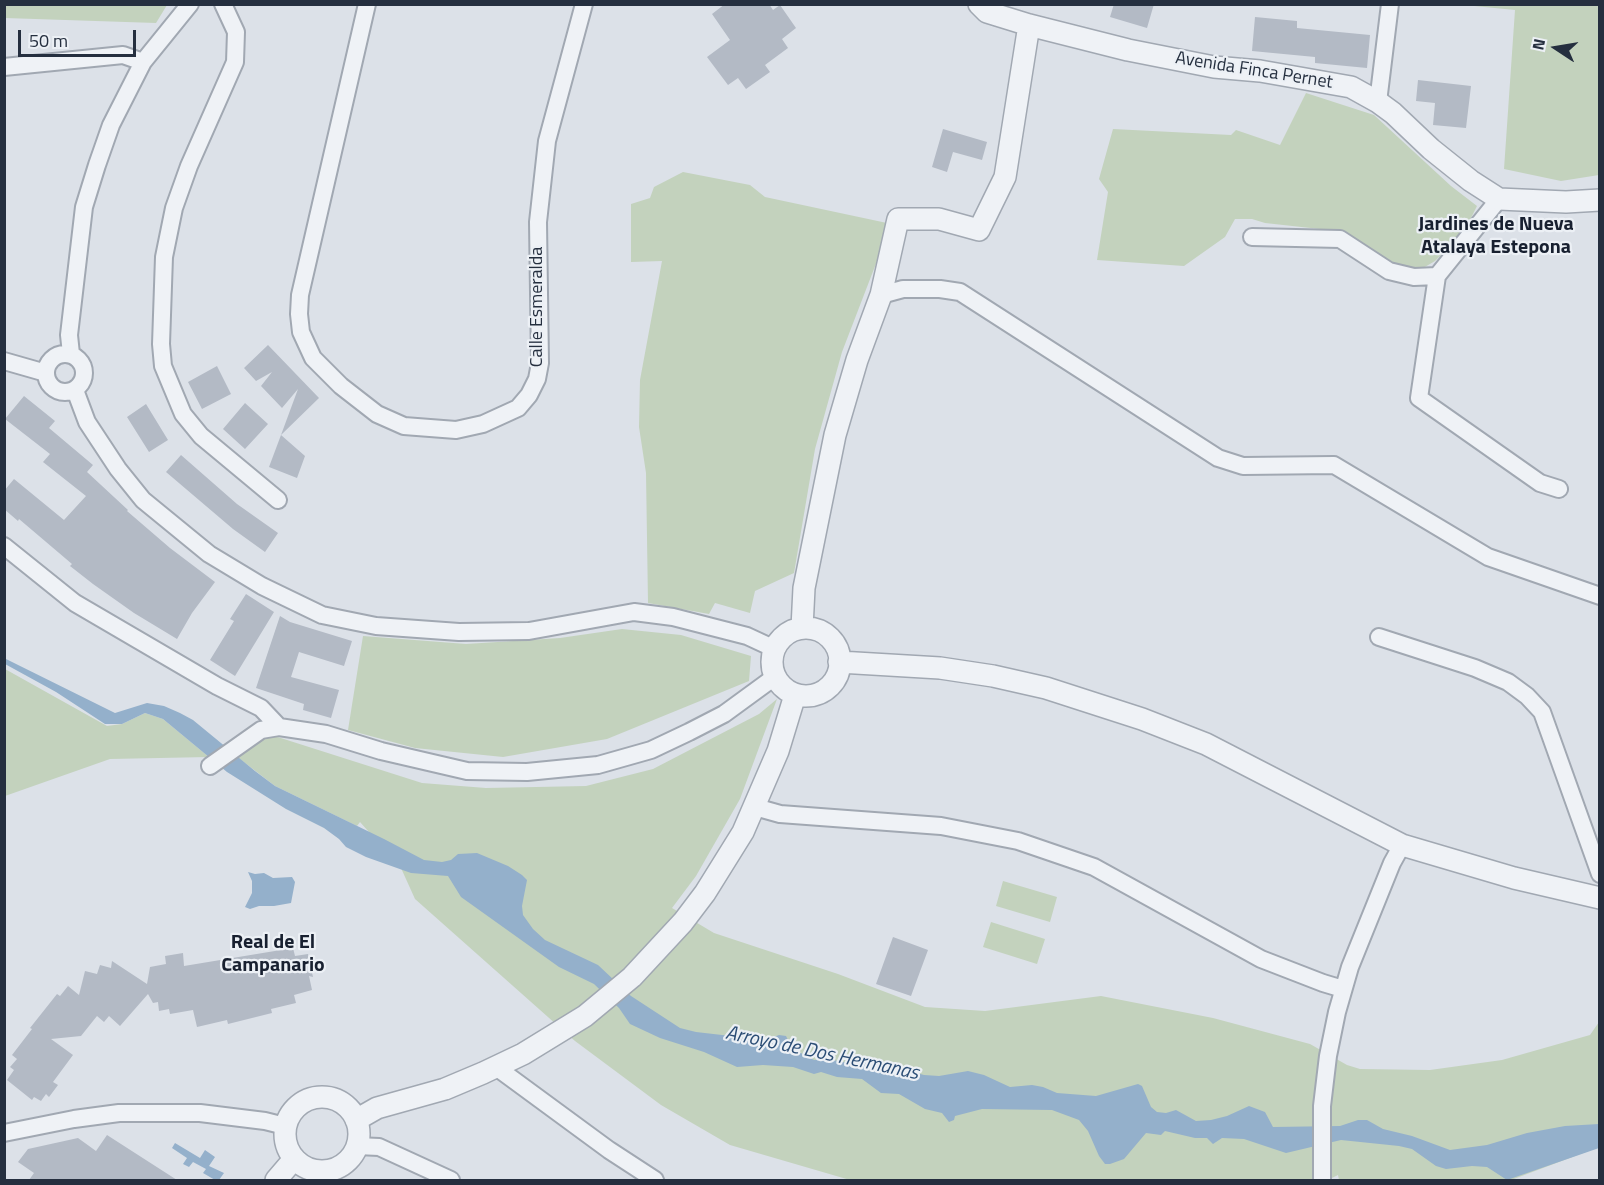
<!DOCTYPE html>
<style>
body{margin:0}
#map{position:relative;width:1604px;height:1185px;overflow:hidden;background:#dce1e8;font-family:"Titillium Web",sans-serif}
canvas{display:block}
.frame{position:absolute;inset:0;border:6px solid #252f3f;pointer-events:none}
.north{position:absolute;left:1526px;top:18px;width:60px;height:60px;-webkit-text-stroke:4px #ecf0f5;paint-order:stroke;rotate:282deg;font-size:16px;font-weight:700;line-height:24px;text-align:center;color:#252f3f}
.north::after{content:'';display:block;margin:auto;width:21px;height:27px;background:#252f3f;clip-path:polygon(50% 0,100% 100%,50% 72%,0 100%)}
.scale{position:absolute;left:18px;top:30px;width:118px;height:27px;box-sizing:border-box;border:3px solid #252f3f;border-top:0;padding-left:8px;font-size:18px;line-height:21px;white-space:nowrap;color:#252f3f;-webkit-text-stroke:4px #ecf0f5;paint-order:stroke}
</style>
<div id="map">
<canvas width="1604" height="1185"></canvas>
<div class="frame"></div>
<div class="north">N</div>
<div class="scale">50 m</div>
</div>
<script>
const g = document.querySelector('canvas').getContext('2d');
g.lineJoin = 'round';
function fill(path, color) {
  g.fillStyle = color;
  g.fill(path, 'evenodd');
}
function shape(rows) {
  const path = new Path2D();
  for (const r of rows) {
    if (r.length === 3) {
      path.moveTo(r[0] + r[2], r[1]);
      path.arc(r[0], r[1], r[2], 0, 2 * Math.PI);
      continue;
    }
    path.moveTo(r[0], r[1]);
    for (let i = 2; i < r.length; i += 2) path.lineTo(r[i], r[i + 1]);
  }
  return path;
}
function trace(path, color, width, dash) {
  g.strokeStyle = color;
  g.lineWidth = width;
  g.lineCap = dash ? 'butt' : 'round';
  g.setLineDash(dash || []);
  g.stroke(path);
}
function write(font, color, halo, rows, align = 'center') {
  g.font = font + ' "Titillium Web",sans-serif';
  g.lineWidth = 4.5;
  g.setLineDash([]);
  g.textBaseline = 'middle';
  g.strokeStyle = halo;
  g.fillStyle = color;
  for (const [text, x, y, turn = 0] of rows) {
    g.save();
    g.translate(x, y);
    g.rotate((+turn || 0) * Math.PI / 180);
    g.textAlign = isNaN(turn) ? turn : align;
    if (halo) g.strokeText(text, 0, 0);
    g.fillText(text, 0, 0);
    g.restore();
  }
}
fill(shape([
 [5,4,167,4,167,5,156,23,5,18],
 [1464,5,1599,5,1599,175,1561,181,1504,169,1515,10],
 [1306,93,1374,115,1451,186,1477,206,1464,232,1435,261,1413,274,1338,231,1265,223,1252,219,1235,219,1225,237,1184,266,1097,260,1108,192,1099,179,1113,129,1231,135,1236,130,1280,145],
 [683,172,750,185,765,197,887,223,882,248,842,352,815,449,794,573,755,591,750,613,715,603,709,614,648,603,646,473,639,427,640,380,662,261,631,262,631,204,650,198,654,187],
 [622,629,681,635,751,656,749,681,607,739,503,757,415,748,348,730,363,636,466,644,560,638],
 [5,669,107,726,122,724,145,713,163,719,209,757,110,759,5,796],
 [777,699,740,799,696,876,672,908,714,933,838,974,925,1007,985,1011,1101,996,1213,1018,1310,1044,1347,1065,1360,1069,1430,1070,1502,1060,1590,1035,1599,1022,1599,1147,1511,1180,1339,1180,1338,1175,1328,1180,850,1180,730,1145,661,1105,575,1041,415,899,401,868,360,822,357,826,275,786,236,756,265,733,422,783,486,788,586,786,653,769,759,714],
 [1003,881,1057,897,1050,922,996,906],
 [991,922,1045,939,1037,964,983,947]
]), '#c3d2bd');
fill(shape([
 [4,658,115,713,147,703,164,706,180,713,193,720,255,771,275,786,384,839,424,860,442,862,451,860,458,854,477,853,508,866,522,875,527,880,522,906,523,915,533,929,545,940,598,965,631,996,680,1028,696,1032,757,1039,771,1038,779,1035,786,1036,790,1044,799,1052,814,1060,833,1060,848,1063,867,1061,879,1066,894,1067,924,1075,939,1076,968,1071,984,1075,1010,1087,1032,1085,1043,1087,1057,1093,1096,1096,1138,1084,1142,1086,1151,1107,1157,1112,1166,1113,1176,1110,1196,1121,1211,1120,1227,1116,1249,1106,1265,1112,1273,1127,1340,1126,1358,1120,1367,1120,1383,1129,1412,1136,1450,1150,1487,1145,1527,1133,1565,1126,1599,1124,1599,1148,1507,1180,1487,1167,1472,1166,1446,1169,1436,1166,1412,1149,1399,1146,1341,1140,1286,1153,1244,1139,1222,1138,1213,1144,1207,1138,1195,1138,1165,1131,1161,1135,1146,1133,1124,1159,1110,1164,1105,1164,1099,1156,1088,1131,1079,1120,1052,1110,982,1109,955,1116,954,1120,949,1122,942,1113,925,1109,899,1094,881,1093,862,1079,837,1077,821,1072,814,1074,793,1067,763,1065,737,1067,704,1052,660,1038,630,1024,619,1008,594,984,559,967,461,897,448,876,411,873,366,857,346,847,339,839,324,828,286,809,227,772,163,719,145,713,122,724,105,724,56,692,5,664],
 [248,872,255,874,264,873,273,878,292,877,295,882,291,903,274,906,259,906,250,909,245,907,252,893,252,881],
 [175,1143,200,1158,205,1150,215,1157,209,1166,224,1173,219,1180,215,1180,203,1173,206,1169,193,1162,189,1167,183,1164,187,1158,172,1148]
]), '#94b0cb');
fill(shape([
 [725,4,769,4,773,10,780,5,796,28,782,39,788,48,765,65,770,72,746,89,738,78,728,85,707,57,730,40,712,14],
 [1114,4,1154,4,1147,28,1110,17],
 [1255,17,1297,21,1297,28,1370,35,1367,68,1315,63,1315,57,1252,51],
 [1418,80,1471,86,1466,128,1433,125,1435,103,1416,101],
 [943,129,987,142,982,160,953,152,947,172,932,167],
 [268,345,319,398,281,435,298,389,282,408,261,386,272,372,256,381,244,368],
 [217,366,231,394,202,409,188,382],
 [24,396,55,421,49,428,93,465,87,472,128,510,127,511,170,548,215,582,192,613,177,639,134,613,93,584,70,566,72,564,19,519,18,521,4,509,4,491,14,479,64,520,86,496,43,462,50,454,5,419],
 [245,403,268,424,245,449,223,429],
 [146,404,168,440,149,452,127,417],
 [281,435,305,456,297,478,269,467],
 [181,455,237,504,278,533,265,552,233,529,166,472],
 [246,594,274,612,235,676,210,660,234,621,230,619],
 [280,616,290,622,352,641,344,666,299,652,291,677,339,690,331,718,303,710,304,704,256,688],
 [893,937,928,950,911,996,876,984],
 [293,948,295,956,308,954,313,977,309,976,312,990,294,995,296,1003,271,1009,272,1013,228,1024,227,1020,197,1027,193,1010,170,1014,169,1009,159,1011,158,1002,153,1003,148,994,120,1026,109,1016,104,1022,97,1016,81,1036,51,1039,73,1055,53,1082,58,1085,49,1097,46,1094,41,1101,34,1097,32,1100,7,1080,14,1070,10,1067,17,1059,12,1055,32,1029,30,1028,57,994,60,996,68,986,79,995,85,971,97,974,100,965,111,968,112,961,147,984,150,967,166,964,165,956,183,953,184,966],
 [107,1135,177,1180,29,1180,34,1173,18,1162,28,1149,78,1138,96,1151]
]), '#b3bac5');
const minor = shape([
 [223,4,236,32,235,62,189,166,174,208,164,257,161,344,163,366,183,414,201,436,278,500],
 [367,4,300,295,299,314,301,332,313,358,341,386,377,414,404,426,456,430,483,424,518,408,529,395,537,379,540,363,538,222,547,141,584,4],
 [4,67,123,55,143,62],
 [1378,102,1390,4],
 [1252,237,1340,239,1389,271,1414,277,1437,276,1499,199],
 [1437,276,1419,398,1540,483,1559,489],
 [881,295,903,289,940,289,960,292,1218,458,1243,466,1334,465,1488,557,1600,596],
 [65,373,19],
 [71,354,69,335,84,207,97,165,111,125,143,62,190,4],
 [4,361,46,373],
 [75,390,87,422,118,469,143,500,209,554,262,586,322,615,376,626,459,632,529,631,634,612,673,617,747,636,775,649],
 [4,546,75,603,217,686,261,708,279,727],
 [1379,637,1475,668,1508,682,1527,696,1542,712,1600,874],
 [210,766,261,730,279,727,326,734,381,751,467,771,527,772,598,765,651,750,689,732,724,714,776,676],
 [755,807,780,814,941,826,1018,841,1094,867,1261,959,1323,983,1343,989],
 [496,1067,609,1150,655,1180],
 [4,1133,74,1119,119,1113,200,1113,265,1121,285,1126],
 [357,1146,379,1147,451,1180],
 [1322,1180,1322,1106,1328,1056,1337,1012,1350,967,1392,863,1402,845]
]);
const tertiary = shape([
 [979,4,987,12,1029,25,1128,50,1214,67,1260,71,1351,87,1378,102,1393,113,1431,149,1471,181,1499,199,1566,202,1600,200],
 [802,628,804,588,835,435,857,360,881,295,898,219,939,219,979,230,1005,177,1029,25],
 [806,662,34],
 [839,662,940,668,993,676,1046,688,1142,719,1206,744,1402,845,1514,878,1600,898],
 [322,1134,37],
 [356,1120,377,1108,445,1089,483,1073,523,1054,585,1016,632,977,683,922,705,893,743,832,778,751,795,695],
 [276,1180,294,1159]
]);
trace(minor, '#a1a8b2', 20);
trace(tertiary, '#a1a8b2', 24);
trace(minor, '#eff2f6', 16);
trace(tertiary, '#eff2f6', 21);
write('18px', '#252f3f', '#ecf0f5', [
 ["Avenida Finca Pernet",1254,71,9],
 ["Calle Esmeralda",538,307,-90]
]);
write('bold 20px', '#182030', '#ecf0f5', [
 ["Jardines de Nueva",1496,225],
 ["Atalaya Estepona",1496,248],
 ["Real de El",273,943],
 ["Campanario",273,966]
]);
write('italic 20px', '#2c4e76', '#ecf0f5', [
 ["Arroyo de Dos Hermanas",822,1054,12]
]);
</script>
